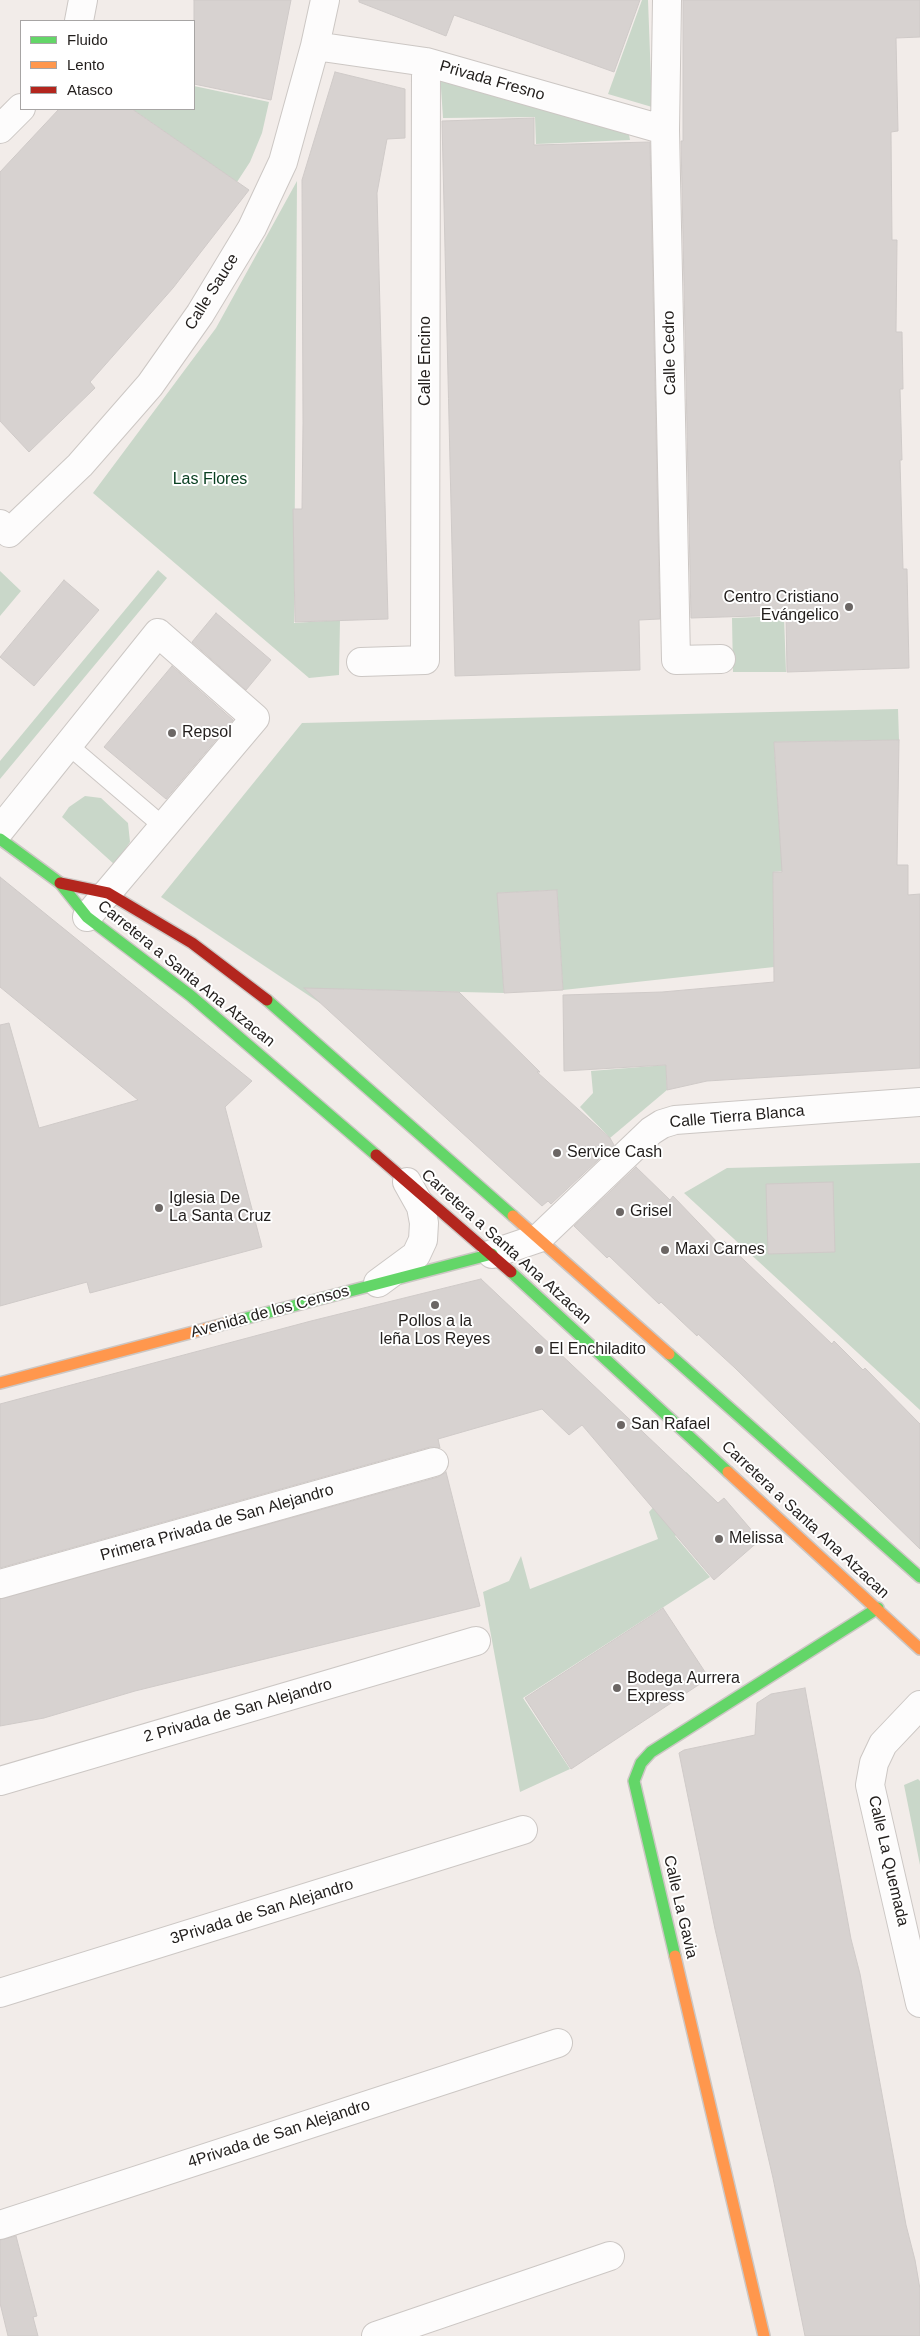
<!DOCTYPE html>
<meta charset="utf-8">
<style>
body{margin:0}
#map{position:relative;width:920px;height:2336px;overflow:hidden;background:#f2ece9;font-family:Helvetica,sans-serif}
canvas{display:block}
.legend{position:absolute;left:20px;top:20px;width:175px;height:90px;box-sizing:border-box;background:#fff;border:1px solid #a7a5a4;margin:0;padding:6px 9px;list-style:none;font-size:15px;color:#221e1c}
.legend li{display:flex;align-items:center;gap:10px;height:25px}
.legend b{width:25px;border:1px solid #a7a5a4}
</style>
<div id="map">
<canvas width="920" height="2336"></canvas>
<ul class="legend">
<li><b style="height:6px;background:#63d668"></b>Fluido</li>
<li><b style="height:6px;background:#ff974d"></b>Lento</li>
<li><b style="height:6px;background:#b3261e"></b>Atasco</li>
</ul>
</div>
<script>
const g = document.querySelector('canvas').getContext('2d');
g.lineJoin = 'round';
function fill(path, color) {
  g.fillStyle = color;
  g.fill(path, 'evenodd');
}
function shape(rows) {
  const path = new Path2D();
  for (const r of rows) {
    path.moveTo(r[0], r[1]);
    for (let i = 2; i < r.length; i += 2) path.lineTo(r[i], r[i + 1]);
  }
  return path;
}
function trace(path, color, width, dash) {
  g.strokeStyle = color;
  g.lineWidth = width;
  g.lineCap = dash ? 'butt' : 'round';
  g.setLineDash(dash || []);
  g.stroke(path);
}
function write(font, color, halo, rows, align = 'center') {
  g.font = font + ' Helvetica,sans-serif';
  g.lineWidth = 4;
  g.setLineDash([]);
  g.textBaseline = 'middle';
  g.strokeStyle = halo;
  g.fillStyle = color;
  for (const [text, x, y, turn = 0] of rows) {
    g.save();
    g.translate(x, y);
    g.rotate((+turn || 0) * Math.PI / 180);
    g.textAlign = isNaN(turn) ? turn : align;
    if (halo) g.strokeText(text, 0, 0);
    g.fillText(text, 0, 0);
    g.restore();
  }
}
fill(shape([
 [642,0,648,0,652,107,608,94],
 [440,73,629,135,630,140,536,144,535,117,443,118],
 [194,86,269,102,262,133,250,162,237,182,132,109,194,109],
 [297,181,294,623,340,620,339,675,309,678,93,493,216,328],
 [158,570,167,578,0,779,0,761],
 [0,571,21,591,0,616],
 [784,616,786,672,733,672,732,618],
 [898,709,899,740,774,742,781,850,885,842,887,861,773,872,774,967,563,990,557,890,498,893,504,993,335,989,320,1003,161,897,302,723],
 [85,796,101,798,128,823,130,842,115,865,62,817,69,807],
 [666,1065,667,1090,610,1138,580,1107,593,1093,591,1071],
 [920,1163,920,1410,684,1193,727,1168],
 [686,1472,716,1501,675,1536,710,1577,523,1698,570,1769,520,1792,483,1592,509,1581,521,1556,530,1589,658,1539,649,1512],
 [918,1779,920,1781,920,1865,904,1785]
]), '#c9d7c9');
const building = shape([
 [194,0,291,0,271,100,194,84,194,0],
 [359,0,640,0,614,72,454,15,446,36,359,2,359,0],
 [683,0,920,0,920,37,896,38,898,131,891,132,892,240,897,240,896,332,902,332,903,389,900,389,902,460,900,460,903,569,907,569,909,668,787,672,786,615,691,618,681,141,683,141,683,0],
 [335,72,405,89,405,138,387,139,377,193,388,619,295,622,293,509,302,509,303,423,302,180,335,72],
 [59,109,132,109,249,190,173,288,90,382,95,388,29,452,0,421,0,172,59,109],
 [534,118,534,145,650,142,660,619,639,620,640,670,455,676,442,121,534,118],
 [64,580,99,610,34,686,0,657,64,580],
 [216,613,271,660,246,690,192,642,216,613],
 [172,666,233,720,166,799,104,747,172,666],
 [899,740,897,865,908,865,908,895,920,894,920,1068,707,1081,667,1090,666,1065,564,1071,563,995,662,992,774,982,773,872,782,872,774,742,899,740],
 [0,877,252,1081,225,1107,262,1247,90,1293,87,1282,0,1306,0,1025,9,1023,39,1128,138,1100,0,987,0,877],
 [557,890,563,990,504,993,497,893,557,890],
 [304,988,459,992,540,1072,537,1072,610,1138,614,1145,551,1204,548,1201,542,1206,304,988],
 [636,1167,670,1200,673,1196,720,1245,724,1241,832,1344,834,1341,863,1370,865,1368,920,1424,920,1549,735,1368,698,1334,697,1336,661,1302,659,1304,609,1256,607,1258,574,1226,636,1167],
 [833,1182,835,1252,768,1254,766,1184,833,1182],
 [481,1279,718,1503,724,1498,760,1540,714,1580,582,1425,569,1435,542,1409,438,1439,440,1448,430,1447,0,1568,0,1404,311,1321,481,1279],
 [446,1472,480,1606,135,1691,44,1718,0,1726,0,1599,438,1477,446,1472],
 [663,1608,709,1678,571,1769,525,1698,663,1608],
 [805,1688,851,1939,860,1974,906,2225,915,2260,920,2289,920,2336,805,2336,773,2178,715,1929,679,1753,684,1750,755,1735,757,1703,771,1694,805,1688],
 [16,2236,37,2316,33,2317,38,2336,8,2336,0,2303,0,2240,16,2236]
]);
fill(building, '#d7d2d0');
trace(building, '#cfcac8', 1);
const lane = shape([
 [68,745,164,827]
]);
const street = shape([
 [667,0,665,130,676,660,721,659],
 [79,21,83,0],
 [315,46,426,62,665,130],
 [0,129,21,108],
 [0,524,9,533,80,465,150,385,200,314,252,228,283,162,315,46,325,0],
 [361,662,425,660,426,62],
 [0,830,158,633,255,718,87,917],
 [492,1254,539,1238,651,1131,662,1124,675,1120,920,1102],
 [378,1283,416,1255,423,1240,424,1223,421,1207,407,1182],
 [0,1584,434,1462],
 [920,1705,883,1744,874,1763,870,1785,920,2003],
 [0,1781,476,1641],
 [0,1993,523,1830],
 [0,2225,558,2043],
 [376,2336,610,2256]
]);
const fast = shape([
 [0,839,60,883,87,917,191,996,376,1155],
 [267,1000,513,1216],
 [511,1272,728,1472],
 [239,1320,492,1254],
 [669,1354,920,1577],
 [675,1956,634,1781,641,1763,651,1752,878,1608]
]);
const slow = shape([
 [513,1216,669,1354],
 [0,1383,239,1320],
 [728,1472,920,1649],
 [675,1956,764,2336]
]);
const jam = shape([
 [60,883,108,893,192,943,267,1000],
 [376,1155,511,1272]
]);
trace(lane, '#ccc7c4', 20);
trace(street, '#ccc7c4', 30);
trace(fast, '#ccc7c4', 14);
trace(slow, '#ccc7c4', 14);
trace(jam, '#ccc7c4', 14);
trace(lane, '#fdfcfc', 18);
trace(street, '#fdfcfc', 28);
trace(fast, '#63d668', 11);
trace(slow, '#ff974d', 11);
trace(jam, '#b3261e', 11);
for (const [x, y, r, color] of [
 [849,607,5,"#6b6664"],
 [172,733,5,"#6b6664"],
 [557,1153,5,"#6b6664"],
 [159,1208,5,"#6b6664"],
 [620,1212,5,"#6b6664"],
 [665,1250,5,"#6b6664"],
 [435,1305,5,"#6b6664"],
 [539,1350,5,"#6b6664"],
 [621,1425,5,"#6b6664"],
 [719,1539,5,"#6b6664"],
 [617,1688,5,"#6b6664"]
]) {
  const dot = new Path2D();
  dot.arc(x, y, r, 0, 2 * Math.PI);
  g.fillStyle = color;
  g.fill(dot);
  trace(dot, '#fff', 2);
}
write('16px', '#221e1c', '#fff', [
 ["Privada Fresno",492,81,16],
 ["Calle Sauce",212,292,-58],
 ["Calle Cedro",670,353,-91],
 ["Calle Encino",426,361,-90],
 ["Carretera a Santa Ana Atzacan",186,974,39],
 ["Calle Tierra Blanca",737,1117,-5],
 ["Carretera a Santa Ana Atzacan",506,1247,42],
 ["Avenida de los Censos",270,1312,-15],
 ["Carretera a Santa Ana Atzacan",805,1520,43],
 ["Primera Privada de San Alejandro",217,1523,-16],
 ["2 Privada de San Alejandro",238,1711,-16],
 ["Calle La Quemada",888,1861,77],
 ["Calle La Gavia",680,1907,77],
 ["3Privada de San Alejandro",262,1912,-17],
 ["4Privada de San Alejandro",279,2134,-18]
]);
write('16px', '#0a4022', '#fff', [
 ["Las Flores",210,480]
]);
write('16px', '#221e1c', '#fff', [
 ["Centro Cristiano",839,598,"right"],
 ["Evángelico",839,616,"right"],
 ["Repsol",182,733],
 ["Service Cash",567,1153],
 ["Iglesia De",169,1199],
 ["La Santa Cruz",169,1217],
 ["Grisel",630,1212],
 ["Maxi Carnes",675,1250],
 ["Pollos a la",435,1322,"center"],
 ["leña Los Reyes",435,1340,"center"],
 ["El Enchiladito",549,1350],
 ["San Rafael",631,1425],
 ["Melissa",729,1539],
 ["Bodega Aurrera",627,1679],
 ["Express",627,1697]
], 'left');
</script>
